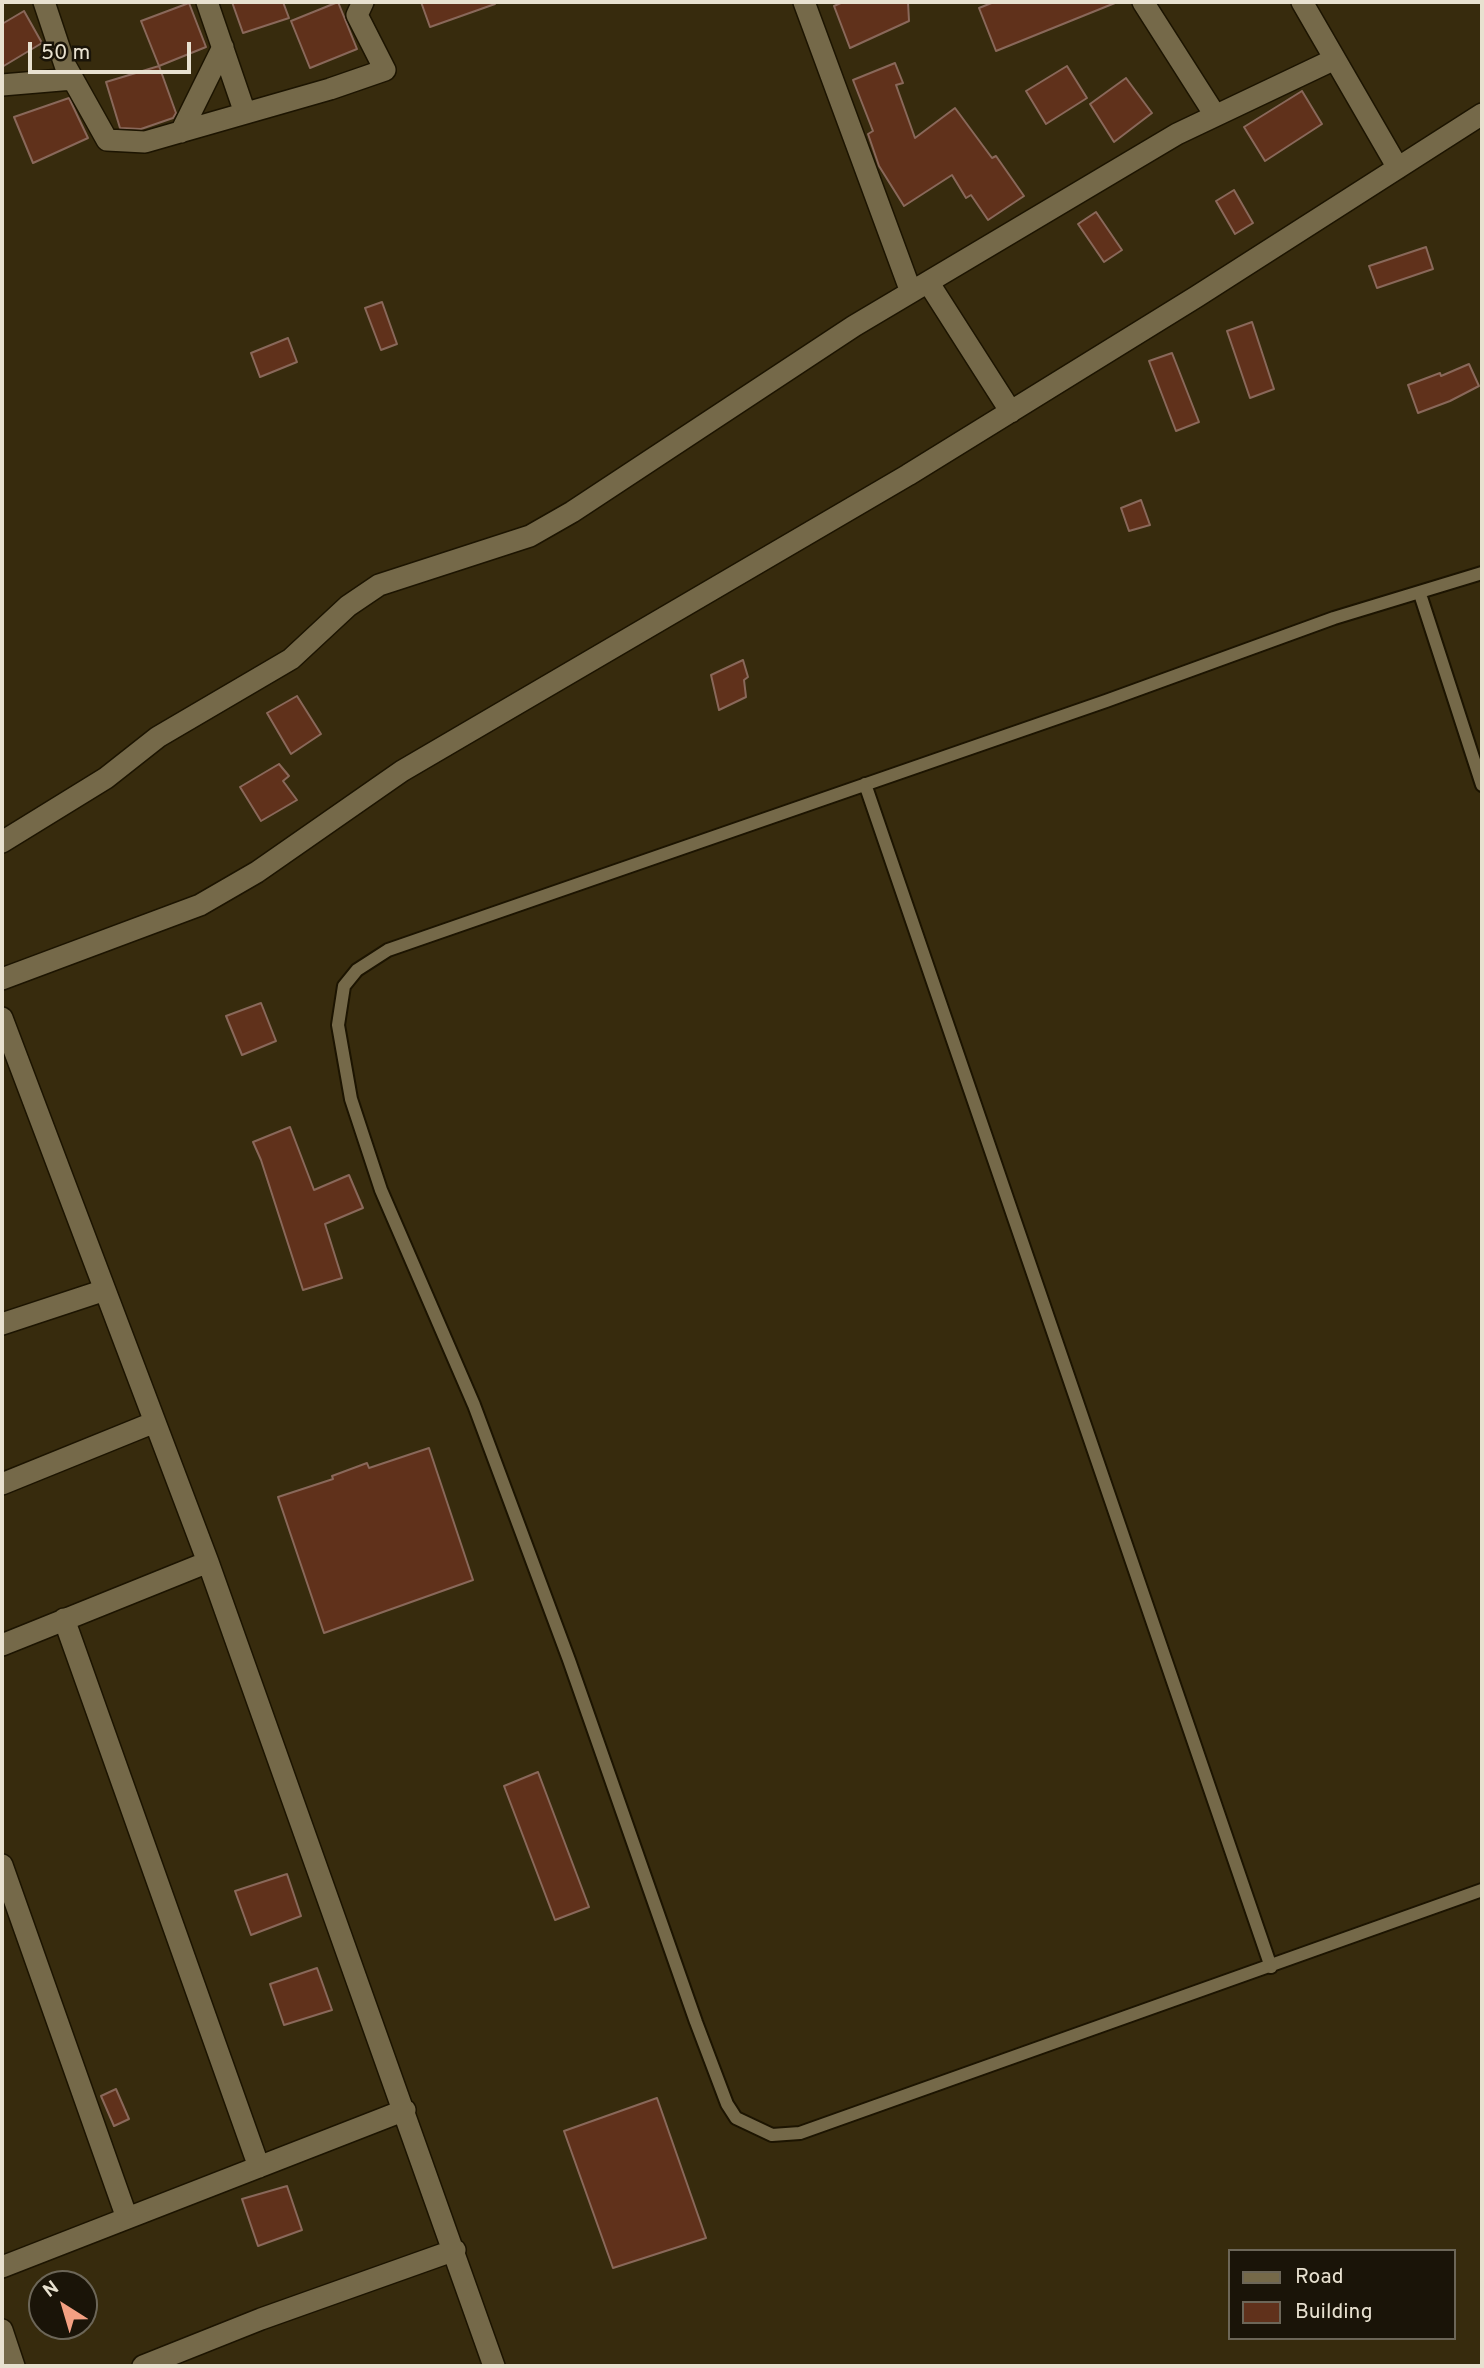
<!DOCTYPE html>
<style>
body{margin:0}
#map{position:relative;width:1484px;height:2368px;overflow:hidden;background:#372b0d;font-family:Overpass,sans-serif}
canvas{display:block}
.frame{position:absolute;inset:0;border:4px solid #e8e1d0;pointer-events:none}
.legend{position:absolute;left:1228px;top:2249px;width:228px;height:91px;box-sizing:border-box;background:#1a1408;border:2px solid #6c6658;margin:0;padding:9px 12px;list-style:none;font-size:21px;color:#e8e1d0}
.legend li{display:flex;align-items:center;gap:14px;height:35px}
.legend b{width:35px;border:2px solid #6c6658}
.north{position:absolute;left:28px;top:2270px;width:70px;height:70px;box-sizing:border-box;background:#1a1408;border:2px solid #6c6658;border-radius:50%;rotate:323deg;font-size:19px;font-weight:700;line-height:28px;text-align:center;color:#e8e1d0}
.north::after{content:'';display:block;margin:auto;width:24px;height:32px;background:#f3a082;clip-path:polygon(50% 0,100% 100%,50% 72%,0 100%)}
.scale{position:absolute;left:28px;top:42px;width:163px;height:32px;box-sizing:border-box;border:4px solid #e8e1d0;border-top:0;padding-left:9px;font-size:21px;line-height:24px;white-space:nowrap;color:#e8e1d0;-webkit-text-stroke:5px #1a1408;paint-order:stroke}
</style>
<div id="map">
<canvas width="1484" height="2368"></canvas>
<div class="frame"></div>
<ul class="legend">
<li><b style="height:9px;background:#756949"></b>Road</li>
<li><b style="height:19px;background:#60311b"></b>Building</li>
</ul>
<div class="north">N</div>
<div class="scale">50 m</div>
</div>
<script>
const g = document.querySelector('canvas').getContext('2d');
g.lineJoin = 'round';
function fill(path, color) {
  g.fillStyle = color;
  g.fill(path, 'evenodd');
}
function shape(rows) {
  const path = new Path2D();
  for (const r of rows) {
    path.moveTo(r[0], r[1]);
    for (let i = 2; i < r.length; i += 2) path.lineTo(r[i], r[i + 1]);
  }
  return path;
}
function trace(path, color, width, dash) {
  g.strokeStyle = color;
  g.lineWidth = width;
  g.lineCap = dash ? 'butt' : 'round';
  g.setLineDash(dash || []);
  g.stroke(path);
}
const building = shape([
 [232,2,283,2,289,18,243,33,232,2],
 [338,2,357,49,310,68,291,21,338,2],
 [421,2,495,2,495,4,430,27,421,2],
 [843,2,908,2,909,21,850,48,834,6,843,2],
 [994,2,1115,2,1115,3,996,51,979,8,994,2],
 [189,3,206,47,159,66,141,21,189,3],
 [24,11,42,43,2,67,2,24,24,11],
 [895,63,903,83,896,85,915,138,955,108,992,158,996,156,1024,196,988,220,971,195,966,198,952,175,904,206,879,166,868,134,873,131,853,80,895,63],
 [159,66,176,113,173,118,141,129,120,128,106,82,159,66],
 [1067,66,1087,98,1046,124,1026,91,1067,66],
 [1126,78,1152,113,1114,142,1090,104,1126,78],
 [1302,91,1322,124,1265,161,1244,127,1302,91],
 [69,98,88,138,33,163,14,117,69,98],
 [1234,190,1253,223,1235,234,1216,201,1234,190],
 [1096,212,1122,250,1104,262,1078,224,1096,212],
 [1426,247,1433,269,1377,288,1369,266,1426,247],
 [382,302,397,344,381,350,365,308,382,302],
 [1252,322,1274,389,1250,398,1227,331,1252,322],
 [288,338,297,362,260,377,251,353,288,338],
 [1172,353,1199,422,1176,431,1149,361,1172,353],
 [1469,364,1479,386,1450,401,1418,413,1408,385,1440,373,1441,376,1469,364],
 [1141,500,1150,525,1129,531,1121,508,1141,500],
 [743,660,748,677,744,680,746,697,719,710,711,675,743,660],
 [297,696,321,734,291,754,267,713,297,696],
 [279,764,289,776,283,781,297,800,261,821,240,787,279,764],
 [261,1003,276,1041,242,1055,226,1016,261,1003],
 [290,1127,314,1190,349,1175,363,1208,325,1224,342,1278,303,1290,261,1160,253,1142,290,1127],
 [429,1448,473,1580,324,1633,278,1497,333,1479,332,1476,367,1463,369,1468,429,1448],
 [538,1772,589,1907,555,1920,504,1786,538,1772],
 [287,1874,301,1916,251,1935,235,1891,287,1874],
 [317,1968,332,2010,284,2025,270,1984,317,1968],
 [116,2089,129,2119,114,2126,101,2096,116,2089],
 [657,2098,706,2238,613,2268,564,2131,657,2098],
 [287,2186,302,2230,258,2246,242,2199,287,2186]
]);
fill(building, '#60311b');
trace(building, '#89685a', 2);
const lane = shape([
 [1482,573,1334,618,1106,701,388,950,357,970,344,986,338,1025,351,1099,381,1190,474,1405,569,1660,696,2022,727,2104,736,2118,772,2135,800,2133,1482,1890],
 [1420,594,1482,785],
 [865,784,1271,1967]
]);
const street = shape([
 [44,2,65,65,107,140,145,142,330,89,385,70,357,15,363,2],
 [207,2,245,113],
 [804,2,911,292],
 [1143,2,1215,115],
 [1302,2,1398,168],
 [2,85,73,79],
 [181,132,223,47],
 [928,282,1011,412],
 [2,842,106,778,158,737,291,659,348,606,379,585,530,536,572,512,854,326,1177,134,1335,59],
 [2,979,200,905,257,872,402,771,908,475,1196,297,1482,114],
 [2,1018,208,1562,494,2366],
 [2,1324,105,1290],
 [2,1484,155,1422],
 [64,1619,259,2167],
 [2,1645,208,1562],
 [2,1865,127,2218],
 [2,2267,405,2110],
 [2,2330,14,2366],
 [143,2366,261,2319,455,2250]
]);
trace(lane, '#1c1401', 16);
trace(street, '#1c1401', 24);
trace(lane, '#756949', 12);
trace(street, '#756949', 21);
</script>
